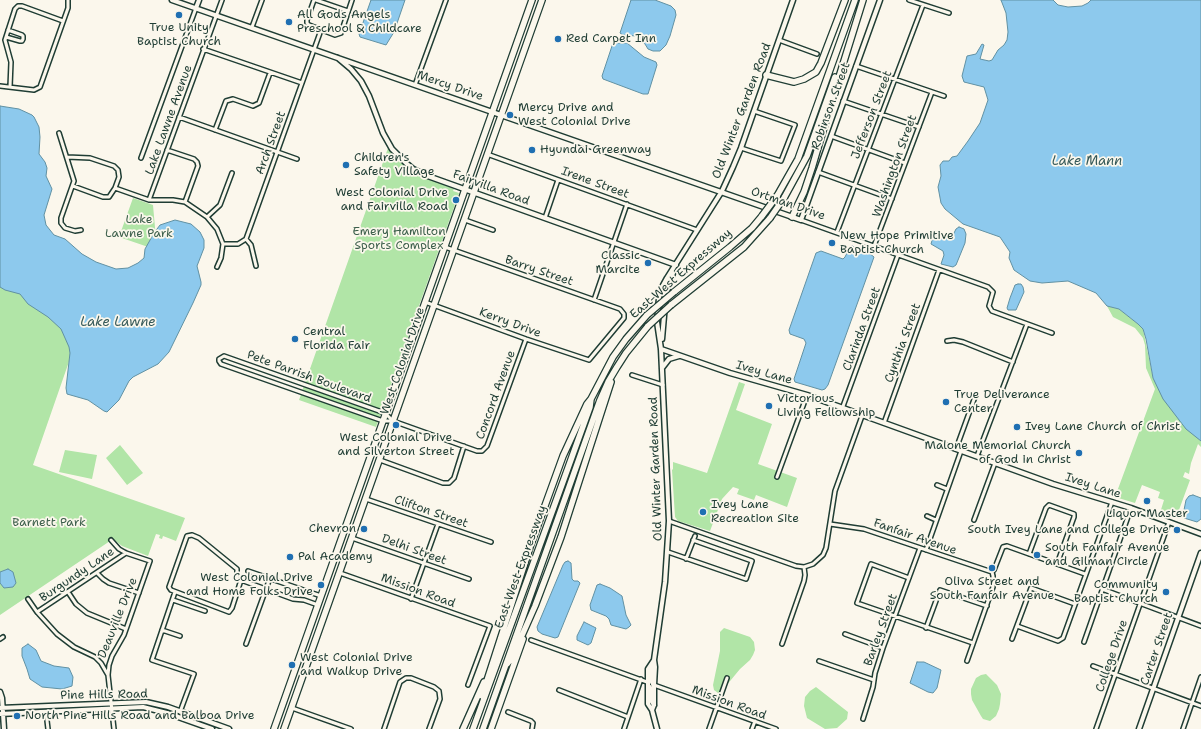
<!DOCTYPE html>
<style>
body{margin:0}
canvas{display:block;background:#fbf7ec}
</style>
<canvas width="1201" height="729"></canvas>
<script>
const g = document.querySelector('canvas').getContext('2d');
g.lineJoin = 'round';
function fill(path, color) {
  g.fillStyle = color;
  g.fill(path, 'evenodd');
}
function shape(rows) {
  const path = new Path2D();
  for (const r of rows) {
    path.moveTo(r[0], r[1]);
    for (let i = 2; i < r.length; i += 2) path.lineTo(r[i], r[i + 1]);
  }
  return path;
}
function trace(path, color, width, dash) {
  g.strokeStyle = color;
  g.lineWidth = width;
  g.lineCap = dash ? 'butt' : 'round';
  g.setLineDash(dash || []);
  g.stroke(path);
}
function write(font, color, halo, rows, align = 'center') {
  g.font = font + ' "Shantell Sans",sans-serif';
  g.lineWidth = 3.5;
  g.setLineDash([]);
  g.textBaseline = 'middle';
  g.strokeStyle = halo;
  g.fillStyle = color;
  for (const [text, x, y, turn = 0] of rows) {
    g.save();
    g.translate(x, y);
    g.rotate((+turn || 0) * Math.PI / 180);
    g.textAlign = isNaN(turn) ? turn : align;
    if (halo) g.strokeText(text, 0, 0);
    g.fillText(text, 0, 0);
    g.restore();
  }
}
fill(shape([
 [388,148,398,160,414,173,454,189,453,191,459,193,376,427,299,400],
 [133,198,153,205,157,250,119,237],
 [0,255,80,330,33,465,185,518,176,541,163,536,162,539,159,538,160,535,156,534,148,556,122,546,113,539,0,615],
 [1107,306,1119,309,1138,324,1143,329,1153,378,1201,416,1199,439,1201,441,1201,447,1198,444,1191,463,1189,474,1185,472,1183,477,1190,480,1176,518,1160,513,1164,500,1158,498,1160,492,1142,485,1135,503,1115,497,1155,389,1146,368,1145,345,1143,338,1135,328,1113,317],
 [739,382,745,384,736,410,772,424,758,464,797,478,787,507,756,495,754,500,737,494,739,489,733,487,722,499,710,531,678,521,675,517,672,470,673,469,673,462,707,473],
 [120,445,143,473,127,485,106,458],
 [65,450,97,455,92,479,59,472],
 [724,628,750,637,754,642,755,650,753,655,750,660,740,669,721,692,718,693,714,690,713,685,720,651,720,632],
 [986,674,997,685,1001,694,1000,704,999,709,996,716,990,721,983,719,981,716,972,700,971,694,971,689,976,678,981,675],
 [816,687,848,712,847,719,837,728,825,729,807,718,804,706,805,697,810,691]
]), '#b1e5a7');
const water = shape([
 [371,0,405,0,394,32,386,45,360,37,359,34,371,0],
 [631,0,655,0,671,6,675,10,676,15,670,36,666,45,660,51,653,51,648,49,645,44,636,36,623,35,620,33,631,0],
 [1001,0,1053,0,1058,5,1068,7,1082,6,1088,3,1091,0,1201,0,1201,441,1186,429,1163,399,1153,378,1146,339,1143,329,1138,324,1119,309,1107,306,1096,293,1068,281,1042,283,1030,281,1014,270,1009,258,1010,252,1000,237,963,224,945,209,941,203,938,187,941,176,940,165,943,161,949,161,952,157,957,156,968,141,980,123,988,100,984,87,964,82,962,76,967,56,976,54,982,44,984,45,980,59,989,61,992,60,998,50,1004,45,1007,40,1008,32,1006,13,1001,0],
 [613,43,627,43,644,57,656,62,657,65,648,94,643,94,603,79,602,76,613,43],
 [0,106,19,109,32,115,34,117,39,127,40,137,39,154,45,162,47,168,46,176,52,189,44,215,46,225,54,235,65,239,82,254,96,262,116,269,128,268,138,263,144,258,145,249,154,233,160,225,175,220,191,224,200,232,204,240,204,248,197,266,201,282,201,285,193,303,169,352,158,364,133,377,129,381,119,400,107,412,104,411,88,400,67,394,66,388,70,353,69,347,61,329,48,317,28,304,20,294,5,290,0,287,0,106],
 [959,227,964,229,966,234,965,243,956,265,953,267,941,264,944,255,943,251,931,244,933,237,935,234,951,239,956,229,959,227],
 [852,246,869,253,874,257,828,385,825,389,822,390,795,382,794,379,806,343,804,339,790,334,789,330,816,253,821,251,843,259,845,257,849,249,852,246],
 [1018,284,1021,284,1023,287,1024,292,1016,310,1008,310,1007,308,1010,298,1015,285,1018,284],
 [1193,495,1201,498,1201,519,1197,522,1184,518,1183,515,1186,500,1189,496,1193,495],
 [568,561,571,563,572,579,574,581,578,581,580,583,558,637,555,638,542,634,538,631,537,627,563,565,565,562,568,561],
 [8,569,13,572,16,583,13,587,4,588,0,583,0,572,8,569],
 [600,584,610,588,622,596,626,615,631,625,629,627,626,629,611,625,609,619,606,616,591,610,590,605,597,585,600,584],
 [584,622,596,628,591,643,588,645,577,640,577,636,584,622],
 [28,644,36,650,41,661,54,666,69,668,73,677,72,686,62,689,42,687,30,679,27,669,22,656,22,648,28,644],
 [917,662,924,662,941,670,937,688,933,693,928,692,910,683,917,662]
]);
fill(water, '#8dc9ed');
trace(water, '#6191a3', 1);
const street = shape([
 [314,0,307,20,307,23,309,25,335,35,341,33,352,0],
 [316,0,348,11],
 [909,0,949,13],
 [252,27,262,0],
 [6,37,20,41,22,41,23,39,23,36,22,35,8,30],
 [779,40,817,54],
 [203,49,302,83],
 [856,66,944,96],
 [415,85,446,0],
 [0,86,34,90,40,87,68,8,68,0],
 [10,87,11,62,5,40,15,9,18,6,22,6,63,21],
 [843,101,919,127],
 [179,117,297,159],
 [215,130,226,101,233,99,253,106,259,103,270,73],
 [59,133,74,181,61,218,61,223,65,228,75,231,81,230],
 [831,136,905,163],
 [741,148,781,161,795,125,754,111],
 [167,150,194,159,197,162,198,166,185,202],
 [487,154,697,230],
 [67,157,90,158,114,166,118,170,119,177,115,188,109,197,103,197,73,186],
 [141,158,196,8],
 [818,172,892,199],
 [115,188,149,200,173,200,185,202,207,217,217,229,223,244,221,258,217,267],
 [149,200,222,0],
 [207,217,220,205,232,173],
 [545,218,558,180],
 [465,220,493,230],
 [801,220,988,287,993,292,989,306,992,311,1052,333],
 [837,232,923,5],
 [246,239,251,245,256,266],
 [223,244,238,244,246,239,321,30],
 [874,246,932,92],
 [594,300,627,204],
 [425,302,526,339,589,360,624,318,624,314,620,309,445,247],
 [947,341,954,340,963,342,1013,362],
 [632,375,663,385],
 [842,409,898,255],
 [393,421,386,414,382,412,224,356,219,359,219,361,221,364,383,421,393,421,477,451,482,451,487,446,526,339],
 [884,423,939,270],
 [956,449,976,394],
 [977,456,1027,324],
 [380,460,443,483,449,483,454,478,464,446],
 [777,477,807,395],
 [937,485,947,489],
 [366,499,491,542],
 [927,516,936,520],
 [974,520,995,463],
 [669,521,796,566,804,567,813,564,823,555,826,548,835,491,862,416],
 [830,524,864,529,992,572],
 [352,538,469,579],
 [111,540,119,549,126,553,150,561,124,635,112,656,109,665,108,675,114,729],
 [926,550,961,451],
 [668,552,746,579,752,561,693,540],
 [1029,554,1046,508,1049,505,1074,514,1074,517,1057,564],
 [686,559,695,536],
 [248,571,321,596],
 [97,573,103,579,109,583,139,593],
 [340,573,490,626,468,685],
 [909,578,871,564,857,603,973,643],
 [241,580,232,608,229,612,171,590,169,587,187,536,192,535,199,538,237,569,237,578,241,580,293,599,304,600,318,605],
 [1102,589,1201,626],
 [68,592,76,604,87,613,126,629],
 [175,592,152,660,194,674,180,712],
 [28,599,37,612,57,634,74,647,95,657,101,663,108,675],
 [411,599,438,524],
 [173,600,205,611],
 [37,612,126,553],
 [1017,626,1058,641,1063,638,1112,502],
 [926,628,940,590,987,606],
 [162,630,180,636],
 [845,634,883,648],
 [0,639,3,637],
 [1012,639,1031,588,1075,604],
 [531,640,647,682],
 [1084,642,1131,508],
 [246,644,270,578],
 [782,644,804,581,805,575,804,567],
 [819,661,874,680],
 [967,661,993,587,993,576,992,572,994,570,1003,547,1007,546,1085,574],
 [1093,666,1201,706],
 [654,685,776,729],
 [559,690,628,717],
 [292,708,351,729],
 [46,712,48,729],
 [508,712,531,721,533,723,532,729],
 [863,719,873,687,875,673,883,648,920,548],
 [384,729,400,682,406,678,411,678,434,687,439,691,440,699,429,729],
 [624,729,641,679],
 [709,729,727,678],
 [752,729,755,721],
 [1096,729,1169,522],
 [1183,729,1201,677]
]);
const secondary = shape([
 [172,0,801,220,880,0],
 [196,8,199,0],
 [338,58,351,69,361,81,369,96,383,133,392,149,406,163,413,169,425,175,676,265],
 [662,339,666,293,673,273],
 [661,349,730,373,807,395,1053,484,1131,508,1201,534],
 [662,368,669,359,679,356],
 [654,660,648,669,648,704,652,710,657,729],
 [651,666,651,680,653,684],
 [650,687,652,702,654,705],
 [0,692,2,698,4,729],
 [0,708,146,702,168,707,229,729],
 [652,710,654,705,654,685,655,667,654,660,665,582,669,521,661,349,657,322,659,298,661,289,667,278,722,191,733,167,741,148,793,0],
 [0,714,143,707,167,713,212,729],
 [1139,729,1201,553]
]);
const highway = shape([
 [766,75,794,82,804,79,816,72,821,63,845,0],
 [777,196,798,159,855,0],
 [784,198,807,156,835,77],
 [792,217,804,192,812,168,835,90,863,0],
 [674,292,730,247,752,228,762,216],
 [671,305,744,247,770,218],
 [507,664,512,658,535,606,561,537,611,382],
 [482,696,530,547,563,456,587,404,591,399],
 [274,729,532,0],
 [284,729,542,0],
 [463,729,484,682],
 [473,729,564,479,590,407,591,399,613,357,626,339,647,315],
 [483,729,600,400,608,382,617,367,626,353,648,326],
 [491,729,523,639]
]);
trace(street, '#1f3d34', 6);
trace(secondary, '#1f3d34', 7);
trace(highway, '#1f3d34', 8);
trace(street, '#fbf7ec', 3);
trace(secondary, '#fbf7ec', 4);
trace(highway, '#fbf7ec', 5.5);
const highwayBridge = shape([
 [762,216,777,196],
 [770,218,784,198],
 [647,315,674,292],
 [648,326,671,305]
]);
trace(highwayBridge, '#1f3d34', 8, []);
trace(highwayBridge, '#fbf7ec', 5.5);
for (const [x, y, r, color] of [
 [179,15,4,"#1f6fb2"],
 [289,22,4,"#1f6fb2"],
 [558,39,4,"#1f6fb2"],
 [510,115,4,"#1f6fb2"],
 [532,150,4,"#1f6fb2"],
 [346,165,4,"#1f6fb2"],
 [456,200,4,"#1f6fb2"],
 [832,243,4,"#1f6fb2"],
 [648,263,4,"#1f6fb2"],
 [295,339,4,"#1f6fb2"],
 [946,402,4,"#1f6fb2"],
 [769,406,4,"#1f6fb2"],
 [396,425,4,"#1f6fb2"],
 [1017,427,4,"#1f6fb2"],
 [1079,453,4,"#1f6fb2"],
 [1147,501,4,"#1f6fb2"],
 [703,512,4,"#1f6fb2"],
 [364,529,4,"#1f6fb2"],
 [1177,530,4,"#1f6fb2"],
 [1037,555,4,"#1f6fb2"],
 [290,557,4,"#1f6fb2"],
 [992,568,4,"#1f6fb2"],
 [321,585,4,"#1f6fb2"],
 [1166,592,4,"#1f6fb2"],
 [292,665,4,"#1f6fb2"],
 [17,716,4,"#1f6fb2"]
]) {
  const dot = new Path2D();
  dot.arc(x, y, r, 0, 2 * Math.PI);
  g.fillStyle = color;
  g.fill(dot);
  trace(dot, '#fbf7ec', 1.5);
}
write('12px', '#1f3d34', '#fbf7ec', [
 ["All Gods Angels",297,15],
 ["Preschool & Childcare",297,29],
 ["True Unity",179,28,"center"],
 ["Baptist Church",179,42,"center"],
 ["Red Carpet Inn",566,39],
 ["Mercy Drive and",518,108],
 ["West Colonial Drive",518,122],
 ["Hyundai Greenway",540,150],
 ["Children's",354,158],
 ["Safety Village",354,172],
 ["West Colonial Drive",448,193,"right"],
 ["and Fairvilla Road",448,207,"right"],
 ["New Hope Primitive",840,236],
 ["Baptist Church",840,250],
 ["Classic",640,256,"right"],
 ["Marcite",640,270,"right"],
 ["Central",303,332],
 ["Florida Fair",303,346],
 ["True Deliverance",954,395],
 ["Center",954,409],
 ["Victorious",777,399],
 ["Living Fellowship",777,413],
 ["Ivey Lane Church of Christ",1025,427],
 ["West Colonial Drive",396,438,"center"],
 ["and Silverton Street",396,452,"center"],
 ["Malone Memorial Church",1071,446,"right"],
 ["of God in Christ",1071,460,"right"],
 ["Ivey Lane",711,505],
 ["Recreation Site",711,519],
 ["Liquor Master",1147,514,"center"],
 ["Chevron",356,529,"right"],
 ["South Ivey Lane and College Drive",1169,530,"right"],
 ["South Fanfair Avenue",1045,548],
 ["and Gilman Circle",1045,562],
 ["Pal Academy",298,557],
 ["West Colonial Drive",313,578,"right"],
 ["and Home Folks Drive",313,592,"right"],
 ["Oliva Street and",992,582,"center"],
 ["South Fanfair Avenue",992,596,"center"],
 ["Community",1158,585,"right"],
 ["Baptist Church",1158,599,"right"],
 ["West Colonial Drive",300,658],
 ["and Walkup Drive",300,672],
 ["North Pine Hills Road and Balboa Drive",25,716]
], 'left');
write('12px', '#1f3d34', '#fbf7ec', [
 ["Mercy Drive",450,86,19],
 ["Robinson Street",831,106,-70],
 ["Old Winter Garden Road",742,111,-69],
 ["Jefferson Street",872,115,-69],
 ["Lake Lawne Avenue",169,120,-70],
 ["Arch Street",271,143,-70],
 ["Washington Street",895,166,-70],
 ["Irene Street",595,183,20],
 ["Fairvilla Road",491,188,20],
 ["Ortman Drive",788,204,19],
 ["Barry Street",539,271,19],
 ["East-West Expressway",681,274,-41],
 ["Kerry Drive",510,323,20],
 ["Clarinda Street",862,329,-70],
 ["Cynthia Street",903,343,-70],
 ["West Colonial Drive",403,361,-71],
 ["Ivey Lane",764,373,16],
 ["Pete Parrish Boulevard",309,377,20],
 ["Concord Avenue",496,395,-70],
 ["Old Winter Garden Road",656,469,-92],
 ["Ivey Lane",1093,486,18],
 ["Clifton Street",431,512,19],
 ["Fanfair Avenue",915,537,19],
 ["Delhi Street",414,550,20],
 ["East-West Expressway",521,567,-70],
 ["Burgundy Lane",77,575,-34],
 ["Mission Road",418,591,20],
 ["Deauville Drive",118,618,-68],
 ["Barley Street",881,630,-70],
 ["Carter Street",1157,649,-71],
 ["College Drive",1112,656,-71],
 ["Pine Hills Road",104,695,-1],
 ["Mission Road",729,703,20]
]);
write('12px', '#3c5f4b', '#fbf7ec', [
 ["Lake",139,220],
 ["Lawne Park",139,234],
 ["Emery Hamilton",399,232],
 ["Sports Complex",399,246],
 ["Barnett Park",49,523]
]);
write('italic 13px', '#355959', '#fbf7ec', [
 ["Lake Mann",1087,162],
 ["Lake Lawne",118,323]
]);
</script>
